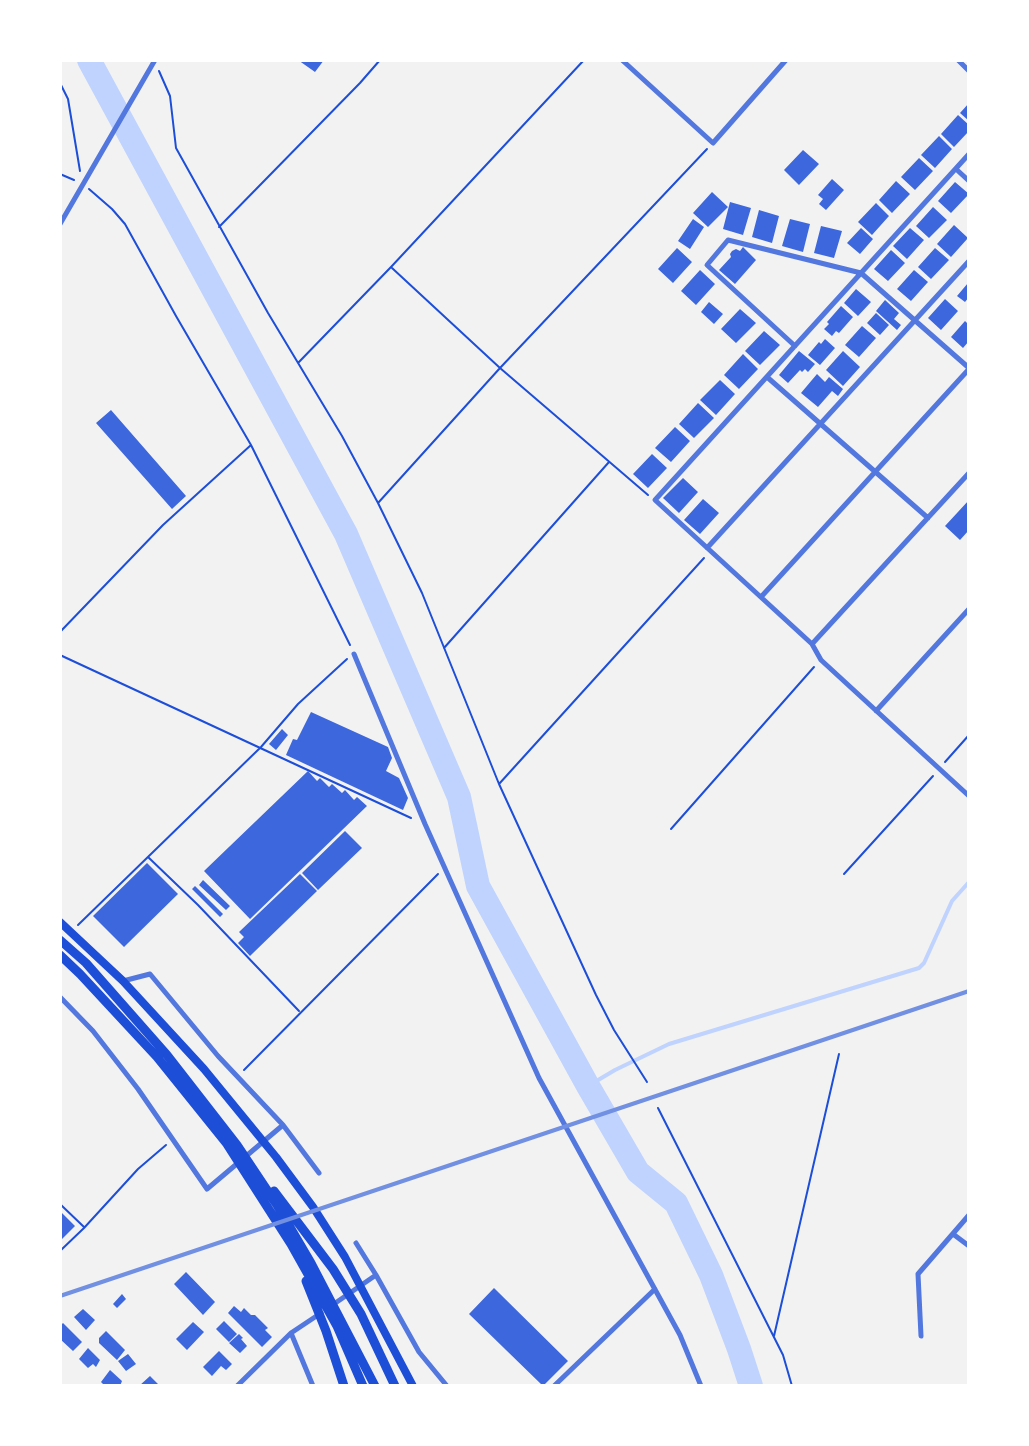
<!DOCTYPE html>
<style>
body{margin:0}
#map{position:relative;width:1029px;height:1446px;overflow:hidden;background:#f2f2f2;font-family:"DM Sans",sans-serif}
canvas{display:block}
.frame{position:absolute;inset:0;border:62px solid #fff;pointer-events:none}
</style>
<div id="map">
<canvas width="1029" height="1446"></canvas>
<div class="frame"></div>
</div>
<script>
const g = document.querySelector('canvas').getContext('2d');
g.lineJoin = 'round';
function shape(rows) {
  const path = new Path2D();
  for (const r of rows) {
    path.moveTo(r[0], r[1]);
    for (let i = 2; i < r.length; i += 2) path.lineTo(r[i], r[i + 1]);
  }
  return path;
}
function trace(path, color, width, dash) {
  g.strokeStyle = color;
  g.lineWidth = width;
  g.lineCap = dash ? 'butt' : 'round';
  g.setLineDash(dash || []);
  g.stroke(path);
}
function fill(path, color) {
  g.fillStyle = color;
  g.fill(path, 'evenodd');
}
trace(shape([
 [588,1086,615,1070,669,1044,919,968,924,963,952,901,969,882]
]), '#bfd3fe', 4);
trace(shape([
 [89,60,346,534,459,797,478,886,588,1086,638,1172,676,1203,711,1275,739,1349,751,1386]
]), '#bfd3fe', 24);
fill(shape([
 [298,60,324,60,315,72],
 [969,103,969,121,960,113],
 [958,115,969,125,969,131,954,147,941,134],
 [939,136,952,149,935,168,921,155],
 [803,150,819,164,799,185,784,170],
 [919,158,933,171,915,190,901,177],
 [832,179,844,190,826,210,819,204,823,199,818,195],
 [896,181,910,194,892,213,879,200],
 [955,182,969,194,951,213,938,201],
 [712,192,728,207,708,227,693,213],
 [730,202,751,208,743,235,723,229],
 [876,203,889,216,872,235,858,222],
 [933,207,947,220,929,238,916,226],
 [759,210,779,216,772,243,752,237],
 [693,219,704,227,690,249,678,241],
 [790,219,810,224,803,252,782,246],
 [954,225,968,238,951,257,937,244],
 [821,226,842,231,834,258,814,253],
 [861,228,873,239,860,254,847,243],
 [910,228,924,240,907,259,893,246],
 [743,247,756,260,735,284,719,270,731,257,730,254,732,251,736,249,740,251],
 [677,248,692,262,673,283,658,269],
 [935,248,949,260,931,279,918,267],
 [891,250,905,263,888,281,874,269],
 [700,270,715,284,696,305,681,291],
 [914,270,928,282,911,301,897,289],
 [968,283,969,297,965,302,957,296],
 [856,289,871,302,858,316,844,303],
 [945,299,958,311,941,330,928,318],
 [885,300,899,313,894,319,901,325,897,330,876,311],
 [709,302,723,314,714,324,701,312],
 [841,306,853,317,839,333,836,331,832,336,824,329,829,324,827,322],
 [740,309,756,323,736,343,721,329],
 [876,313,889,325,880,335,867,323],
 [965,321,969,325,969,341,963,348,951,337],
 [862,326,876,338,859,357,845,345],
 [764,331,780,345,760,365,745,351],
 [825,339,835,348,820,365,808,355,819,342,821,344],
 [799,351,815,364,808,372,805,369,802,372,800,370,788,383,779,375],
 [843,351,860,367,843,386,826,370],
 [743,354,758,369,739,389,724,375],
 [817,374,825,382,829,377,843,389,838,396,832,391,818,407,801,393],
 [720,380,735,394,716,415,700,400],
 [698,403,714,418,694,438,679,424],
 [111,410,186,496,172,509,96,423],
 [675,427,690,441,671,462,655,448],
 [652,454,667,468,648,488,633,474],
 [683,478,698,492,679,513,663,498],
 [703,499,719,513,700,534,684,520],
 [969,500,969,530,960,540,945,526],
 [311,712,388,747,392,758,386,771,399,778,408,798,403,810,286,755,293,739,297,740],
 [282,729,288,735,276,750,269,744],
 [308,771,317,781,320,778,329,787,332,784,342,793,345,790,354,800,357,797,367,806,250,919,204,871],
 [345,831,362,848,318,890,302,873],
 [147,863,178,894,124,947,93,916],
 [300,874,317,891,250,956,238,943,244,937,239,932],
 [203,880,230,906,226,910,199,885],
 [195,886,223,914,220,917,192,889],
 [60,1211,75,1226,60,1241],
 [186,1272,215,1302,203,1315,174,1284],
 [494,1288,568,1361,543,1386,469,1314],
 [122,1294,126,1299,117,1308,113,1304],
 [234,1306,241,1312,244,1308,251,1315,255,1315,268,1328,265,1330,272,1337,262,1347,228,1313],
 [83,1309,95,1320,86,1330,74,1317],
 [224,1321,237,1334,229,1342,216,1329],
 [193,1322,204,1332,187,1350,176,1339],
 [63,1323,82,1342,73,1351,60,1339,60,1326],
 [106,1331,125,1350,117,1360,99,1343,99,1338],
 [239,1334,243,1338,241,1339,247,1346,240,1353,229,1343],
 [88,1348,100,1360,96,1367,93,1364,88,1368,79,1359],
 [219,1351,232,1364,226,1370,221,1366,212,1376,203,1367],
 [128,1354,136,1364,126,1371,118,1361],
 [110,1370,122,1381,120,1386,105,1386,101,1382],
 [150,1376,160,1386,139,1386]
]), '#3d67dc');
trace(shape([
 [159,71,170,96,176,148,268,313,342,436,378,503,422,593,499,784,596,995,614,1030,647,1082],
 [60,83,68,99,80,171],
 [60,174,74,180],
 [89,189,112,209,125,224,176,316,251,445,350,645],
 [219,227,360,83,380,60],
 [392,268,500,368,648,495],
 [298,363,391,267,584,60],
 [378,503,500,368,707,149],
 [60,632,163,525,251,445],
 [444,648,609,462],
 [60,655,411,818],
 [945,762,969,735],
 [499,784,704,558],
 [671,829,814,667],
 [148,857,198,905,299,1011],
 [844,874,933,776],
 [78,925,261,747,298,704,347,659],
 [244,1070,438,874],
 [658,1108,783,1355,792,1386],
 [60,1204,84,1227],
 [60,1251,84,1228,138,1169,166,1145],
 [774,1336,839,1054]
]), '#1d4ed8', 2);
trace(shape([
 [622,60,713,143,786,60],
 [958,60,969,71],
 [969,154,655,500,812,644,821,660,969,796],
 [956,169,969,181],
 [60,224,155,60],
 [795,346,707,265,728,240,861,273,969,368],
 [767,377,928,518],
 [707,548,969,261],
 [761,597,969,369],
 [812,644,969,473],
 [354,654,425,824,539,1078,680,1335,701,1386],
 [876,711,969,609],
 [60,997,93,1031,138,1089,207,1189,283,1125,218,1056,150,974,123,981],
 [283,1125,319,1173],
 [953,1234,969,1246],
 [356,1243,376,1275],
 [331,1306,376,1275,419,1352,447,1386],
 [921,1336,918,1274,969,1215],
 [237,1386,291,1333],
 [313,1386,291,1333,321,1313],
 [554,1386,655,1289]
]), '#5277de', 5);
trace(shape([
 [60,922,123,981,204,1069,276,1157,313,1207,345,1257,413,1386]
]), '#1d4ed8', 8);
trace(shape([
 [60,940,86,963,167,1055,237,1145,277,1205,311,1263,375,1386],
 [60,955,80,974,157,1057,227,1144,291,1244,337,1326,363,1386],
 [274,1191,333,1269,361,1314,395,1386],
 [306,1281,326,1331,344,1386]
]), '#1d4ed8', 9);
trace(shape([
 [60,1296,969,991]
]), '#7290e2', 4);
</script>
